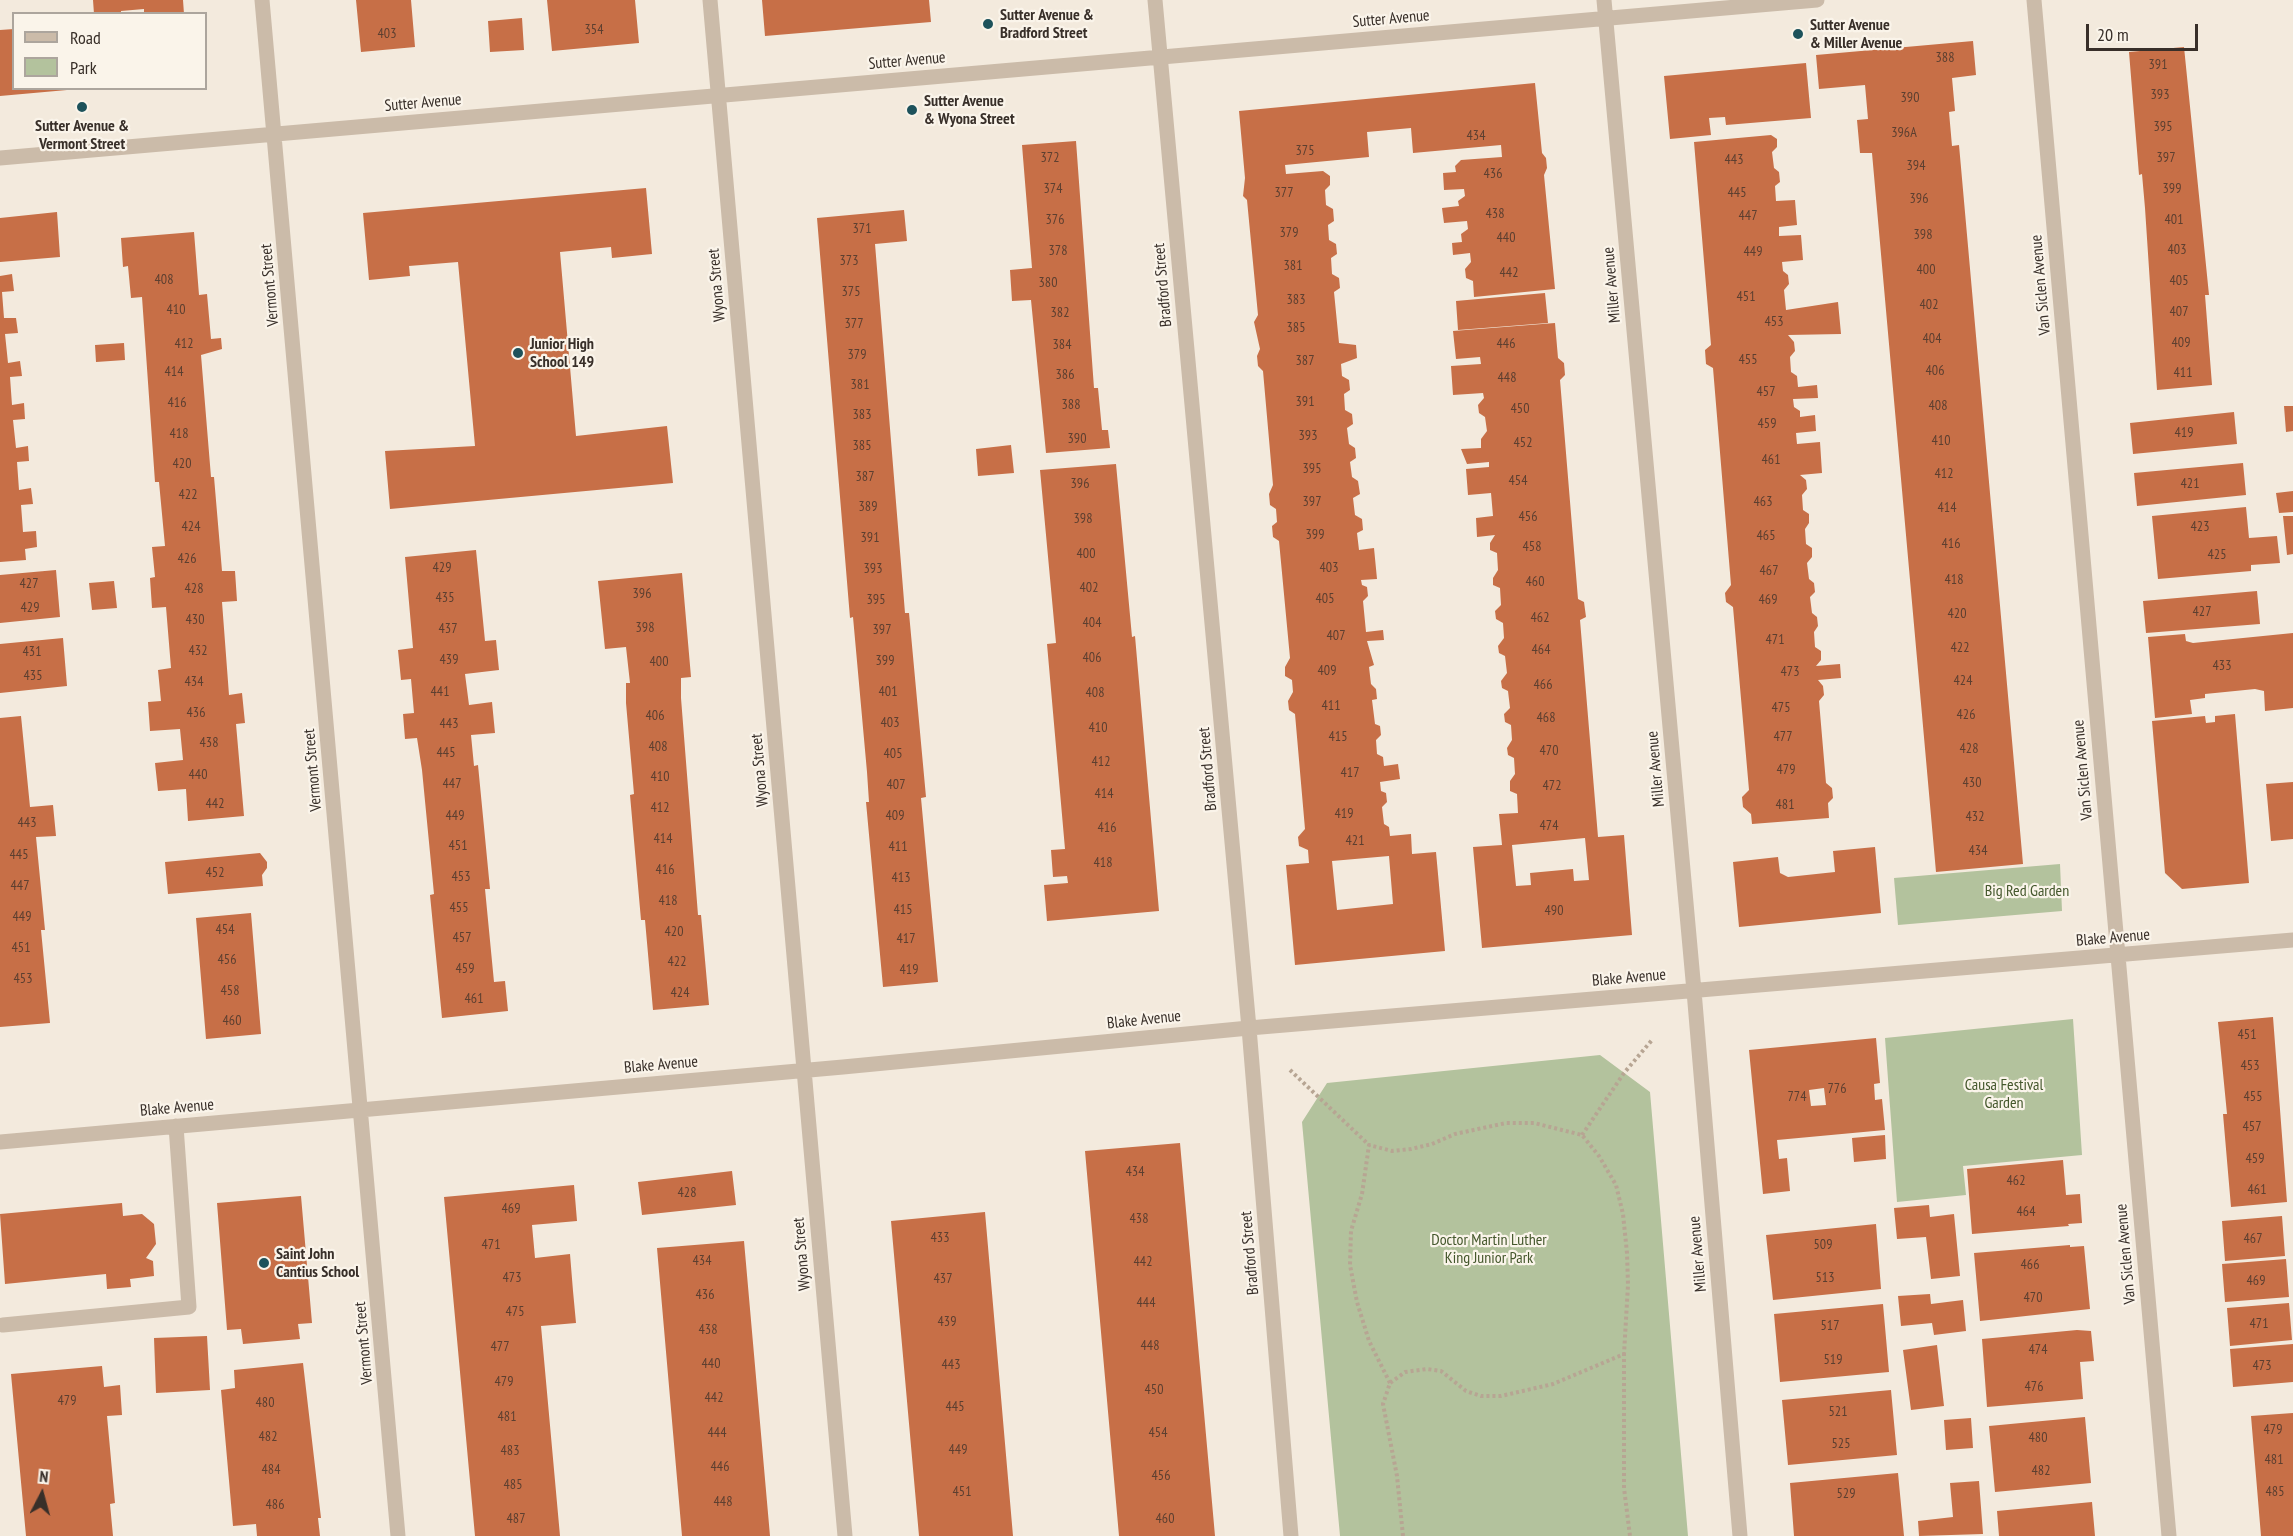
<!DOCTYPE html>
<style>
body{margin:0}
#map{position:relative;width:2293px;height:1536px;overflow:hidden;background:#f3eadd;font-family:"PT Sans Narrow",sans-serif}
canvas{display:block}
.legend{position:absolute;left:12px;top:12px;width:195px;height:78px;box-sizing:border-box;background:#faf4ea;border:2px solid #aca59d;margin:0;padding:8px 10px;list-style:none;font-size:18px;color:#382f29}
.legend li{display:flex;align-items:center;gap:12px;height:30px}
.legend b{width:30px;border:2px solid #aca59d}
.north{position:absolute;left:12px;top:1464px;width:60px;height:60px;-webkit-text-stroke:4px #faf4ea;paint-order:stroke;rotate:6deg;font-size:16px;font-weight:700;line-height:24px;text-align:center;color:#382f29}
.north::after{content:'';display:block;margin:auto;width:21px;height:27px;background:#382f29;clip-path:polygon(50% 0,100% 100%,50% 72%,0 100%)}
.scale{position:absolute;left:2086px;top:24px;width:112px;height:27px;box-sizing:border-box;border:3px solid #382f29;border-top:0;padding-left:8px;font-size:18px;line-height:21px;white-space:nowrap;color:#382f29;-webkit-text-stroke:4px #faf4ea;paint-order:stroke}
</style>
<div id="map">
<canvas width="2293" height="1536"></canvas>
<ul class="legend">
<li><b style="height:8px;background:#cbbba9"></b>Road</li>
<li><b style="height:16px;background:#b3c29d"></b>Park</li>
</ul>
<div class="north">N</div>
<div class="scale">20 m</div>
</div>
<script>
const g = document.querySelector('canvas').getContext('2d');
g.lineJoin = 'round';
function fill(path, color) {
  g.fillStyle = color;
  g.fill(path, 'evenodd');
}
function shape(rows) {
  const path = new Path2D();
  for (const r of rows) {
    path.moveTo(r[0], r[1]);
    for (let i = 2; i < r.length; i += 2) path.lineTo(r[i], r[i + 1]);
  }
  return path;
}
function trace(path, color, width, dash) {
  g.strokeStyle = color;
  g.lineWidth = width;
  g.lineCap = dash ? 'butt' : 'round';
  g.setLineDash(dash || []);
  g.stroke(path);
}
function write(font, color, halo, rows, align = 'center') {
  g.font = font + ' "PT Sans Narrow",sans-serif';
  g.lineWidth = 4.5;
  g.setLineDash([]);
  g.textBaseline = 'middle';
  g.strokeStyle = halo;
  g.fillStyle = color;
  for (const [text, x, y, turn = 0] of rows) {
    g.save();
    g.translate(x, y);
    g.rotate((+turn || 0) * Math.PI / 180);
    g.textAlign = isNaN(turn) ? turn : align;
    if (halo) g.strokeText(text, 0, 0);
    g.fillText(text, 0, 0);
    g.restore();
  }
}
fill(shape([
 [2060,864,2062,911,1898,925,1894,878],
 [2073,1019,2082,1155,1963,1166,1966,1195,1897,1202,1885,1038],
 [1600,1055,1650,1092,1688,1536,1340,1536,1302,1122,1327,1083]
]), '#b3c29d');
fill(shape([
 [93,0,183,0,184,14,144,14,144,9,121,11,121,14,94,14],
 [356,0,411,0,415,47,361,52],
 [547,0,635,0,639,43,552,51],
 [762,0,929,0,931,22,765,36],
 [522,18,524,50,490,52,488,21],
 [14,29,14,88,67,90,0,96,0,30],
 [1973,41,1976,75,1952,78,1955,111,1949,112,1952,146,1959,145,2023,864,1936,872,1872,153,1860,153,1857,120,1868,119,1865,85,1819,89,1816,55],
 [2184,47,2209,295,2205,295,2212,385,2157,390,2145,208,2142,174,2139,175,2129,52],
 [1806,63,1811,118,1726,125,1725,117,1709,118,1711,135,1670,139,1664,76],
 [1535,83,1542,153,1546,158,1547,168,1544,175,1555,289,1474,297,1473,281,1466,278,1465,269,1471,262,1470,253,1453,255,1452,243,1462,242,1461,234,1468,229,1467,221,1444,223,1442,208,1459,206,1458,201,1465,196,1464,189,1444,190,1443,173,1456,172,1455,166,1461,160,1502,157,1501,145,1413,153,1411,128,1367,132,1369,157,1285,165,1286,174,1323,171,1330,176,1330,185,1325,190,1326,205,1333,209,1334,221,1328,225,1329,240,1336,244,1337,254,1331,258,1332,274,1339,278,1340,288,1334,292,1339,343,1356,345,1357,358,1341,364,1342,376,1349,380,1350,390,1344,394,1345,410,1352,414,1353,424,1347,428,1349,444,1355,448,1356,458,1350,462,1352,477,1358,481,1360,494,1353,498,1355,515,1362,519,1363,530,1357,533,1359,550,1374,548,1377,579,1361,580,1362,585,1367,587,1368,596,1363,601,1366,632,1383,630,1384,640,1367,641,1374,665,1369,667,1371,684,1376,689,1377,699,1372,700,1375,724,1380,726,1381,735,1376,740,1377,754,1383,757,1384,766,1398,764,1400,779,1380,782,1381,791,1386,793,1387,802,1382,807,1384,824,1389,827,1390,836,1411,834,1412,854,1436,852,1445,951,1295,965,1286,865,1309,863,1308,850,1299,846,1298,837,1305,829,1295,714,1289,710,1288,701,1293,692,1292,680,1285,676,1285,667,1290,658,1279,541,1273,537,1272,526,1277,522,1276,509,1270,505,1269,494,1273,485,1263,371,1258,366,1257,356,1260,349,1254,322,1258,315,1247,200,1243,196,1245,178,1239,111],
 [1389,856,1393,904,1337,910,1332,861],
 [1771,135,1777,139,1777,147,1772,152,1774,168,1779,172,1780,182,1775,186,1776,201,1795,200,1797,225,1779,227,1779,236,1801,235,1803,260,1782,262,1783,271,1788,275,1789,284,1784,290,1786,310,1838,302,1841,334,1788,335,1794,342,1795,351,1790,357,1791,372,1797,376,1798,387,1817,385,1818,398,1793,399,1794,407,1800,411,1800,417,1815,415,1816,431,1796,433,1797,444,1820,442,1822,473,1800,475,1806,480,1807,489,1802,495,1803,510,1809,514,1809,523,1805,529,1806,544,1812,548,1812,557,1807,563,1809,579,1814,583,1815,592,1810,597,1812,613,1817,617,1818,626,1814,632,1815,647,1821,651,1821,660,1816,666,1840,664,1841,678,1818,680,1823,686,1824,695,1819,701,1826,783,1832,788,1833,798,1828,803,1829,818,1752,824,1751,814,1743,807,1742,797,1749,790,1733,607,1726,602,1725,593,1731,585,1713,368,1706,364,1705,350,1711,345,1694,142],
 [1076,141,1094,388,1098,388,1102,430,1108,430,1110,448,1046,453,1031,300,1012,301,1010,270,1032,268,1022,145],
 [646,188,652,254,612,258,611,247,560,252,576,436,667,426,673,483,390,509,385,451,475,446,458,262,409,266,410,276,369,280,363,213],
 [904,210,907,241,875,244,905,613,909,613,926,797,921,798,938,982,883,987,866,802,869,802,867,772,853,617,850,618,817,218],
 [57,212,60,257,0,262,0,218],
 [194,232,199,295,207,294,211,339,221,338,222,349,201,355,211,477,214,477,222,571,235,571,237,601,222,602,229,695,242,693,245,723,236,724,244,816,188,821,186,789,158,791,155,763,183,760,180,729,150,731,148,702,161,701,158,670,171,668,166,607,152,608,150,578,155,577,152,547,165,546,159,482,155,482,142,297,131,298,128,266,123,267,121,238],
 [12,274,14,291,2,292,4,318,16,318,18,333,5,334,8,363,20,361,22,376,10,377,12,405,24,403,25,419,13,420,16,448,28,446,29,461,17,462,19,490,31,488,33,504,21,505,22,518,23,532,36,531,37,547,25,549,26,560,0,562,0,276],
 [1545,293,1548,323,1458,330,1456,301],
 [1555,323,1558,358,1564,363,1565,375,1560,380,1578,599,1584,602,1586,617,1580,620,1598,837,1624,835,1632,935,1482,948,1473,847,1502,845,1499,814,1518,813,1517,794,1510,791,1510,781,1515,774,1514,758,1508,755,1507,748,1512,740,1511,725,1505,722,1504,714,1510,708,1508,691,1502,688,1501,681,1507,673,1505,656,1499,653,1498,646,1504,638,1503,623,1496,619,1495,611,1501,605,1500,588,1493,585,1493,578,1498,570,1497,553,1490,550,1490,543,1495,535,1477,537,1476,518,1493,516,1491,493,1468,495,1466,469,1489,467,1489,462,1467,464,1461,449,1481,448,1481,439,1487,431,1485,417,1479,413,1478,405,1484,398,1483,393,1453,395,1451,366,1481,364,1480,357,1456,359,1453,331],
 [1585,838,1589,880,1574,881,1573,869,1530,873,1531,885,1516,886,1512,845],
 [124,343,125,360,96,362,95,345],
 [2284,406,2293,406,2293,431,2286,432],
 [2234,412,2237,444,2133,454,2130,423],
 [1011,445,1014,473,978,476,976,449],
 [2243,463,2246,495,2137,506,2134,473],
 [1116,464,1132,637,1135,636,1159,911,1047,921,1044,885,1068,883,1067,876,1053,877,1051,850,1065,849,1047,644,1056,643,1040,470],
 [2293,491,2293,512,2279,513,2276,493],
 [2246,507,2249,538,2277,536,2280,563,2251,565,2251,571,2158,579,2152,516],
 [2283,516,2293,516,2293,554,2287,555],
 [476,550,485,641,496,640,499,670,465,674,469,705,492,702,495,733,471,735,474,766,478,765,490,889,485,889,494,982,505,981,508,1011,442,1018,430,895,434,894,422,770,417,738,405,739,403,714,414,713,411,679,401,680,398,650,413,648,405,557],
 [56,570,60,617,0,623,0,575],
 [682,573,691,677,681,678,681,698,698,915,701,915,709,1005,653,1010,645,920,641,920,630,795,634,794,626,703,626,683,630,683,626,647,605,649,598,581],
 [114,581,117,608,92,610,89,583],
 [2257,591,2260,624,2146,633,2143,601],
 [2293,633,2293,708,2265,711,2264,691,2255,689,2205,694,2205,698,2190,700,2192,714,2155,718,2148,637,2185,634,2186,641,2193,643],
 [63,638,67,686,0,693,0,644],
 [2235,714,2249,883,2182,889,2165,873,2152,721,2205,716,2206,723,2215,722,2215,716],
 [21,716,30,807,53,805,56,836,36,837,45,930,41,930,50,1023,0,1027,0,718],
 [2293,782,2293,839,2271,841,2266,784],
 [1875,847,1881,913,1739,927,1733,862,1778,857,1780,873,1788,877,1835,872,1833,851],
 [260,853,267,862,267,868,262,875,263,886,168,894,165,862],
 [251,913,261,1034,206,1039,196,918],
 [2273,1017,2287,1202,2231,1207,2223,1114,2227,1114,2218,1022],
 [1876,1038,1880,1083,1874,1084,1875,1100,1882,1099,1885,1130,1777,1140,1779,1159,1787,1158,1790,1191,1763,1194,1749,1050],
 [1824,1088,1826,1105,1811,1106,1809,1090],
 [1885,1135,1886,1159,1854,1162,1852,1138],
 [1180,1143,1215,1536,1119,1536,1085,1151],
 [2063,1160,2066,1195,2080,1194,2082,1223,2068,1224,2069,1226,1972,1234,1967,1169],
 [732,1171,736,1205,642,1215,638,1182],
 [574,1185,577,1221,532,1225,535,1258,570,1254,573,1291,576,1323,541,1326,560,1536,475,1536,444,1197],
 [301,1196,312,1323,298,1324,300,1339,243,1344,241,1329,227,1330,217,1203],
 [122,1203,123,1216,142,1214,154,1224,156,1244,146,1258,153,1261,154,1276,130,1279,131,1287,107,1289,106,1274,5,1284,0,1214],
 [1929,1205,1930,1217,1954,1214,1960,1276,1931,1279,1926,1237,1897,1239,1894,1208],
 [985,1212,1013,1536,919,1536,891,1221],
 [2282,1216,2285,1256,2225,1261,2222,1221],
 [1876,1224,1881,1289,1773,1300,1766,1235],
 [744,1241,770,1536,682,1536,657,1248],
 [2070,1245,2070,1247,2084,1246,2090,1309,1980,1321,1974,1253],
 [2286,1259,2289,1297,2225,1302,2222,1264],
 [1930,1294,1931,1304,1963,1300,1966,1331,1934,1335,1932,1323,1901,1326,1898,1296],
 [2289,1303,2292,1340,2230,1346,2227,1308],
 [1883,1304,1889,1372,1780,1382,1774,1314],
 [2077,1330,2091,1331,2094,1361,2080,1362,2083,1399,1987,1407,1982,1339],
 [207,1336,210,1390,156,1393,154,1338],
 [2293,1344,2293,1382,2233,1387,2230,1349],
 [1937,1345,1944,1406,1911,1410,1903,1350],
 [303,1363,321,1518,318,1518,320,1536,257,1536,256,1524,233,1526,221,1390,235,1388,234,1370],
 [102,1366,104,1387,120,1385,122,1415,107,1416,115,1503,110,1504,113,1536,26,1536,11,1374],
 [1891,1390,1897,1455,1788,1465,1782,1400],
 [2293,1413,2293,1536,2261,1536,2251,1416],
 [2085,1417,2091,1483,1995,1492,1989,1426],
 [1971,1418,1973,1448,1946,1450,1944,1420],
 [1898,1473,1904,1536,1794,1536,1790,1483],
 [1979,1481,1983,1534,1919,1536,1918,1521,1953,1517,1950,1483],
 [2092,1502,2095,1536,1999,1536,1997,1511]
]), '#c76f47');
trace(shape([
 [1290,1070,1369,1145],
 [1582,1135,1624,1073,1652,1040],
 [1390,1383,1369,1341,1357,1302,1350,1265,1351,1231,1362,1194,1369,1145,1392,1151,1411,1149,1432,1144,1455,1134,1506,1123,1534,1123,1582,1135,1599,1156,1616,1185,1623,1214,1627,1253,1628,1285,1624,1354],
 [1403,1536,1397,1476,1383,1404,1390,1383,1405,1372,1427,1369,1441,1371,1466,1391,1481,1396,1501,1396,1553,1384,1624,1354,1624,1488,1630,1536]
]), '#b7a593', 4, [3, 3]);
trace(shape([
 [262,0,398,1536],
 [710,0,845,1536],
 [1155,0,1249,1028,1291,1536],
 [1604,0,1694,991,1740,1536],
 [2034,0,2169,1536],
 [0,158,1817,0],
 [0,1142,843,1067,1249,1028,2293,940],
 [3,1325,189,1307,176,1126]
]), '#cbbba9', 15);
for (const [x, y, r, color] of [
 [988,24,6,"#1d525b"],
 [1798,34,6,"#1d525b"],
 [82,107,6,"#1d525b"],
 [912,110,6,"#1d525b"],
 [518,353,6,"#1d525b"],
 [264,1263,6,"#1d525b"]
]) {
  const dot = new Path2D();
  dot.arc(x, y, r, 0, 2 * Math.PI);
  g.fillStyle = color;
  g.fill(dot);
  trace(dot, '#faf4ea', 2);
}
write('14px', '#5c3f30', null, [
 ["354",594,30],
 ["403",387,34],
 ["388",1945,58],
 ["391",2158,65],
 ["393",2160,95],
 ["390",1910,98],
 ["395",2163,127],
 ["396A",1904,133],
 ["434",1476,136],
 ["375",1305,151],
 ["372",1050,158],
 ["397",2166,158],
 ["443",1734,160],
 ["394",1916,166],
 ["436",1493,174],
 ["374",1053,189],
 ["399",2172,189],
 ["377",1284,193],
 ["445",1737,193],
 ["396",1919,199],
 ["438",1495,214],
 ["447",1748,216],
 ["376",1055,220],
 ["401",2174,220],
 ["371",862,229],
 ["379",1289,233],
 ["398",1923,235],
 ["440",1506,238],
 ["403",2177,250],
 ["378",1058,251],
 ["449",1753,252],
 ["373",849,261],
 ["381",1293,266],
 ["400",1926,270],
 ["442",1509,273],
 ["408",164,280],
 ["405",2179,281],
 ["380",1048,283],
 ["375",851,292],
 ["451",1746,297],
 ["383",1296,300],
 ["402",1929,305],
 ["410",176,310],
 ["407",2179,312],
 ["382",1060,313],
 ["453",1774,322],
 ["377",854,324],
 ["385",1296,328],
 ["404",1932,339],
 ["409",2181,343],
 ["412",184,344],
 ["446",1506,344],
 ["384",1062,345],
 ["379",857,355],
 ["455",1748,360],
 ["387",1305,361],
 ["406",1935,371],
 ["414",174,372],
 ["411",2183,373],
 ["386",1065,375],
 ["448",1507,378],
 ["381",860,385],
 ["457",1766,392],
 ["391",1305,402],
 ["416",177,403],
 ["388",1071,405],
 ["408",1938,406],
 ["450",1520,409],
 ["383",862,415],
 ["459",1767,424],
 ["419",2184,433],
 ["418",179,434],
 ["393",1308,436],
 ["390",1077,439],
 ["410",1941,441],
 ["452",1523,443],
 ["385",862,446],
 ["461",1771,460],
 ["420",182,464],
 ["395",1312,469],
 ["412",1944,474],
 ["387",865,477],
 ["454",1518,481],
 ["396",1080,484],
 ["421",2190,484],
 ["422",188,495],
 ["397",1312,502],
 ["463",1763,502],
 ["389",868,507],
 ["414",1947,508],
 ["456",1528,517],
 ["398",1083,519],
 ["424",191,527],
 ["423",2200,527],
 ["399",1315,535],
 ["465",1766,536],
 ["391",870,538],
 ["416",1951,544],
 ["458",1532,547],
 ["400",1086,554],
 ["425",2217,555],
 ["426",187,559],
 ["429",442,568],
 ["403",1329,568],
 ["393",873,569],
 ["467",1769,571],
 ["418",1954,580],
 ["460",1535,582],
 ["427",29,584],
 ["402",1089,588],
 ["428",194,589],
 ["396",642,594],
 ["435",445,598],
 ["405",1325,599],
 ["395",876,600],
 ["469",1768,600],
 ["429",30,608],
 ["427",2202,612],
 ["420",1957,614],
 ["462",1540,618],
 ["430",195,620],
 ["404",1092,623],
 ["398",645,628],
 ["437",448,629],
 ["397",882,630],
 ["407",1336,636],
 ["471",1775,640],
 ["422",1960,648],
 ["464",1541,650],
 ["432",198,651],
 ["431",32,652],
 ["406",1092,658],
 ["439",449,660],
 ["399",885,661],
 ["400",659,662],
 ["433",2222,666],
 ["409",1327,671],
 ["473",1790,672],
 ["435",33,676],
 ["424",1963,681],
 ["434",194,682],
 ["466",1543,685],
 ["441",440,692],
 ["401",888,692],
 ["408",1095,693],
 ["411",1331,706],
 ["475",1781,708],
 ["436",196,713],
 ["426",1966,715],
 ["406",655,716],
 ["468",1546,718],
 ["403",890,723],
 ["443",449,724],
 ["410",1098,728],
 ["415",1338,737],
 ["477",1783,737],
 ["438",209,743],
 ["408",658,747],
 ["428",1969,749],
 ["470",1549,751],
 ["445",446,753],
 ["405",893,754],
 ["412",1101,762],
 ["479",1786,770],
 ["417",1350,773],
 ["440",198,775],
 ["410",660,777],
 ["430",1972,783],
 ["447",452,784],
 ["407",896,785],
 ["472",1552,786],
 ["414",1104,794],
 ["442",215,804],
 ["481",1785,805],
 ["412",660,808],
 ["419",1344,814],
 ["449",455,816],
 ["409",895,816],
 ["432",1975,817],
 ["443",27,823],
 ["474",1549,826],
 ["416",1107,828],
 ["414",663,839],
 ["421",1355,841],
 ["451",458,846],
 ["411",898,847],
 ["434",1978,851],
 ["445",19,855],
 ["418",1103,863],
 ["416",665,870],
 ["452",215,873],
 ["453",461,877],
 ["413",901,878],
 ["447",20,886],
 ["418",668,901],
 ["455",459,908],
 ["415",903,910],
 ["490",1554,911],
 ["449",22,917],
 ["454",225,930],
 ["420",674,932],
 ["457",462,938],
 ["417",906,939],
 ["451",21,948],
 ["456",227,960],
 ["422",677,962],
 ["459",465,969],
 ["419",909,970],
 ["453",23,979],
 ["458",230,991],
 ["424",680,993],
 ["461",474,999],
 ["460",232,1021],
 ["451",2247,1035],
 ["453",2250,1066],
 ["776",1837,1089],
 ["774",1797,1097],
 ["455",2253,1097],
 ["457",2252,1127],
 ["459",2255,1159],
 ["434",1135,1172],
 ["462",2016,1181],
 ["461",2257,1190],
 ["428",687,1193],
 ["469",511,1209],
 ["464",2026,1212],
 ["438",1139,1219],
 ["433",940,1238],
 ["467",2253,1239],
 ["471",491,1245],
 ["509",1823,1245],
 ["434",702,1261],
 ["442",1143,1262],
 ["466",2030,1265],
 ["473",512,1278],
 ["513",1825,1278],
 ["437",943,1279],
 ["469",2256,1281],
 ["436",705,1295],
 ["470",2033,1298],
 ["444",1146,1303],
 ["475",515,1312],
 ["439",947,1322],
 ["471",2259,1324],
 ["517",1830,1326],
 ["438",708,1330],
 ["448",1150,1346],
 ["477",500,1347],
 ["474",2038,1350],
 ["519",1833,1360],
 ["440",711,1364],
 ["443",951,1365],
 ["473",2262,1366],
 ["479",504,1382],
 ["476",2034,1387],
 ["450",1154,1390],
 ["442",714,1398],
 ["479",67,1401],
 ["480",265,1403],
 ["445",955,1407],
 ["521",1838,1412],
 ["481",507,1417],
 ["479",2273,1430],
 ["444",717,1433],
 ["454",1158,1433],
 ["482",268,1437],
 ["480",2038,1438],
 ["525",1841,1444],
 ["449",958,1450],
 ["483",510,1451],
 ["481",2274,1460],
 ["446",720,1467],
 ["484",271,1470],
 ["482",2041,1471],
 ["456",1161,1476],
 ["485",513,1485],
 ["451",962,1492],
 ["485",2275,1492],
 ["529",1846,1494],
 ["448",723,1502],
 ["486",275,1505],
 ["487",516,1519],
 ["460",1165,1519]
]);
write('bold 16px', '#382f29', '#faf4ea', [
 ["Sutter Avenue &",1000,15],
 ["Bradford Street",1000,33],
 ["Sutter Avenue",1810,25],
 ["& Miller Avenue",1810,43],
 ["Sutter Avenue",924,101],
 ["& Wyona Street",924,119],
 ["Sutter Avenue &",82,126,"center"],
 ["Vermont Street",82,144,"center"],
 ["Junior High",530,344],
 ["School 149",530,362],
 ["Saint John",276,1254],
 ["Cantius School",276,1272]
], 'left');
write('16px', '#382f29', '#faf4ea', [
 ["Sutter Avenue",1391,19,-5],
 ["Sutter Avenue",907,61,-5],
 ["Sutter Avenue",423,103,-5],
 ["Vermont Street",270,285,-95],
 ["Wyona Street",717,285,-95],
 ["Bradford Street",1163,285,-95],
 ["Miller Avenue",1612,285,-95],
 ["Van Siclen Avenue",2041,285,-95],
 ["Bradford Street",1208,769,-95],
 ["Miller Avenue",1656,769,-95],
 ["Vermont Street",313,770,-95],
 ["Wyona Street",760,770,-95],
 ["Van Siclen Avenue",2083,770,-95],
 ["Blake Avenue",2113,938,-5],
 ["Blake Avenue",1629,978,-5],
 ["Blake Avenue",1144,1020,-6],
 ["Blake Avenue",661,1065,-5],
 ["Blake Avenue",177,1108,-5],
 ["Bradford Street",1250,1253,-95],
 ["Wyona Street",802,1254,-95],
 ["Miller Avenue",1698,1254,-95],
 ["Van Siclen Avenue",2126,1254,-95],
 ["Vermont Street",364,1343,-95]
]);
write('16px', '#44572c', '#faf4ea', [
 ["Big Red Garden",2027,891],
 ["Causa Festival",2004,1085],
 ["Garden",2004,1103],
 ["Doctor Martin Luther",1489,1240],
 ["King Junior Park",1489,1258]
]);
</script>
